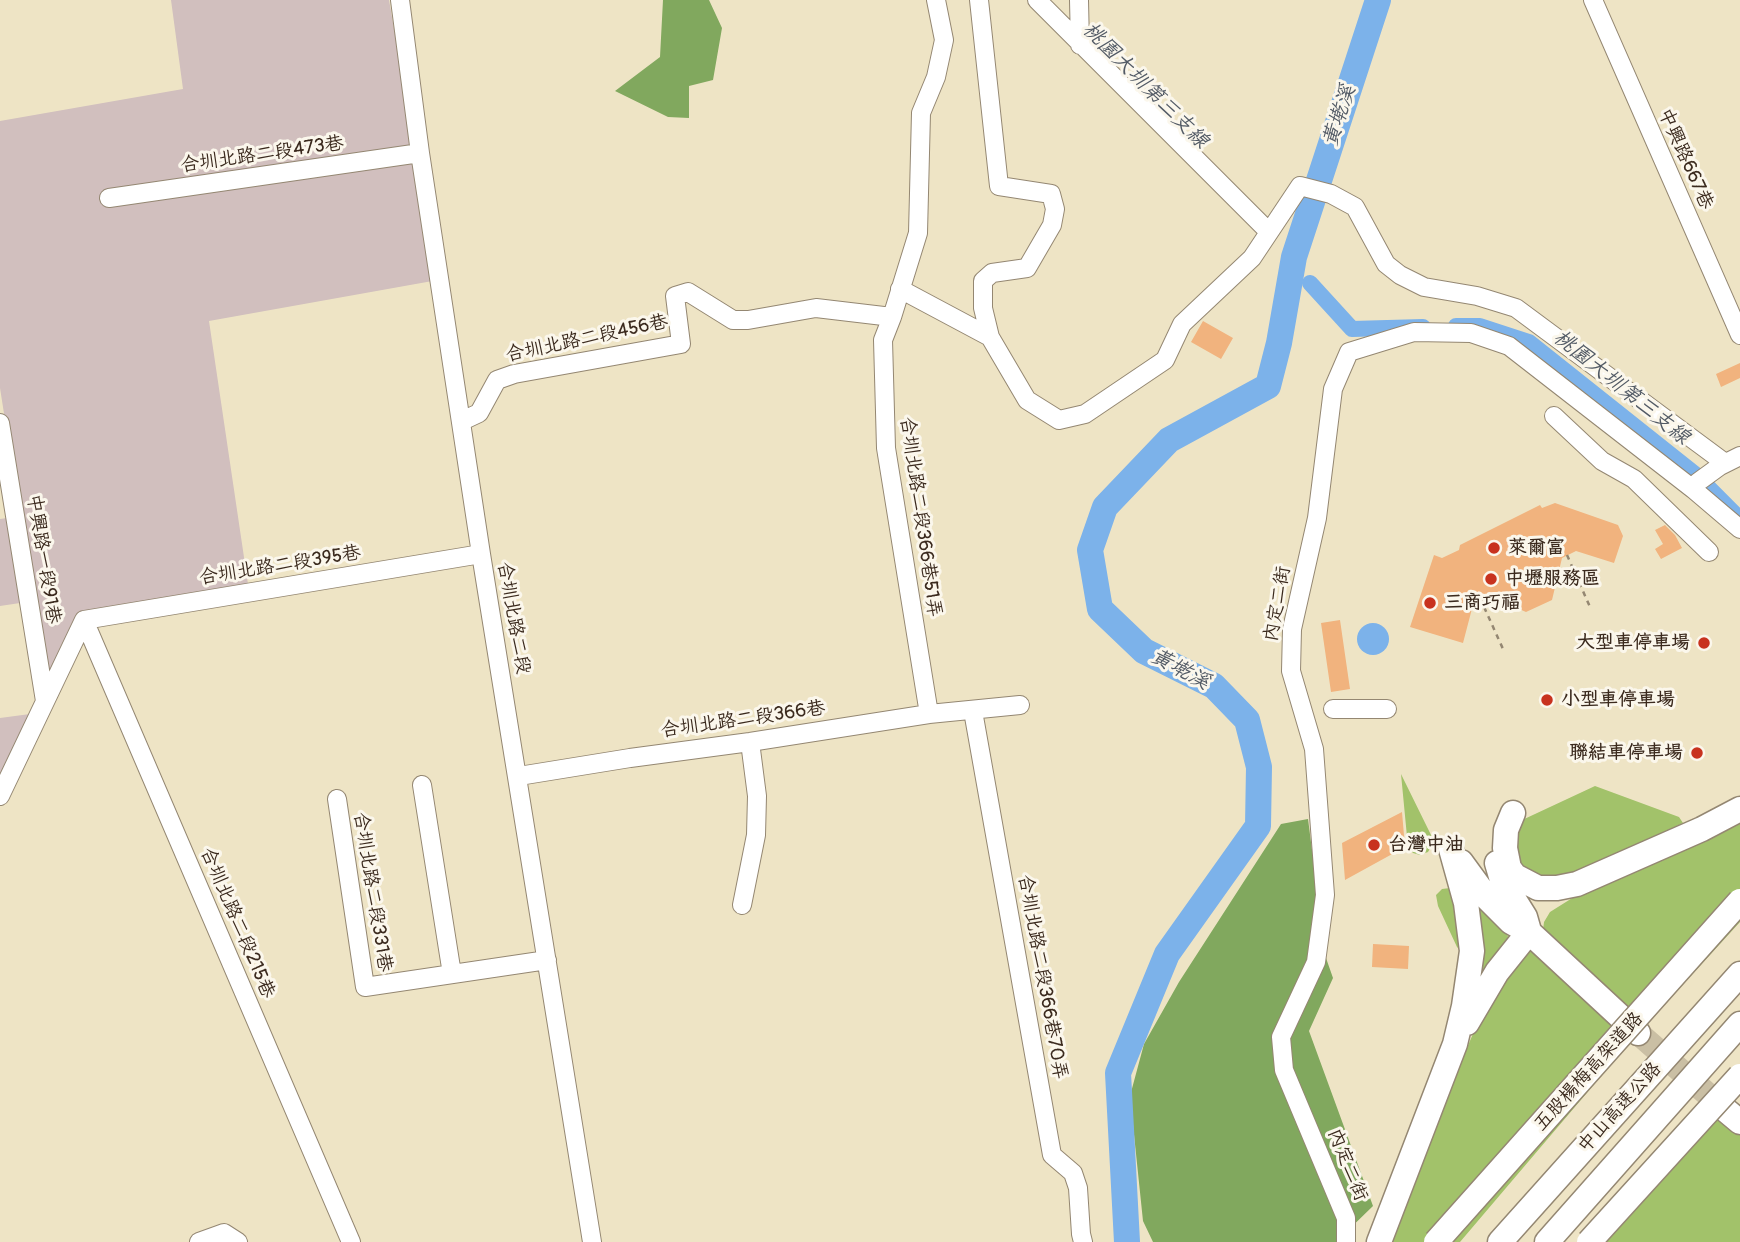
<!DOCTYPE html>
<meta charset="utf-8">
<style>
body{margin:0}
canvas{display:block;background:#eee4c5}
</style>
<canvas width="1740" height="1242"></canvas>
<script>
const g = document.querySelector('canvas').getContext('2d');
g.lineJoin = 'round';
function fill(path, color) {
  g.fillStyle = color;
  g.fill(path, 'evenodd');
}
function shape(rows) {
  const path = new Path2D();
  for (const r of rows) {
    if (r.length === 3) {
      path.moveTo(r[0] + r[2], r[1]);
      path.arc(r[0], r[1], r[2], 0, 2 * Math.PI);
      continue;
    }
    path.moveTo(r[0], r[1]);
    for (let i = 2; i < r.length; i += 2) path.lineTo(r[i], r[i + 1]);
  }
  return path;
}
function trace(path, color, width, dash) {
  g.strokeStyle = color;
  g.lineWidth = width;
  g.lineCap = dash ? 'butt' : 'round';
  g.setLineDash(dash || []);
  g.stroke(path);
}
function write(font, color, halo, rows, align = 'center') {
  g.font = font + ' Pangolin,"LXGW WenKai TC",sans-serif';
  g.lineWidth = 6;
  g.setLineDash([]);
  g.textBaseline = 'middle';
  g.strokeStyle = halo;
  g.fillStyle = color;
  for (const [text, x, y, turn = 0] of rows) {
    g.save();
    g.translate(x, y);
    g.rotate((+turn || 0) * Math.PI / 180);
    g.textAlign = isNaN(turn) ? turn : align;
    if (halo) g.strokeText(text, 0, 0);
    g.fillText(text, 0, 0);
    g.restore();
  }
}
fill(shape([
 [171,0,389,0,438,280,209,321,249,591,84,615,46,681,0,388,0,121,183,89],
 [7,518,20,603,0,606,0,519],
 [30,714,0,783,0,718]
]), '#d1bfbe');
fill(shape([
 [1401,774,1432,837,1432,845,1428,852,1420,855,1413,853,1408,847],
 [1595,786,1679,817,1683,823,1573,875,1550,880,1521,869,1514,836,1520,821],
 [1740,815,1740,922,1645,1026,1543,930,1544,922,1550,912,1593,885],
 [1450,888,1456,893,1463,954,1457,947,1438,906,1436,895,1442,889],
 [1479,899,1506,928,1508,937,1505,948,1484,979,1480,975,1477,916],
 [1532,951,1631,1041,1460,1242,1388,1242,1443,1104,1490,994,1516,956],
 [1715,1113,1740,1133,1740,1242,1602,1242]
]), '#a2c26a');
fill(shape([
 [663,0,709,0,722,28,713,80,689,86,689,118,668,117,615,91,660,57],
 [1308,819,1326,958,1333,978,1309,1031,1373,1206,1336,1242,1153,1242,1143,1221,1130,1096,1144,1044,1179,982,1281,824]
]), '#81a85e');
fill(shape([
 [1373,639,16]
]), '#7cb2ea');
trace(shape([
 [1310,283,1352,329,1423,327],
 [1456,326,1480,326,1529,342,1695,474,1740,519]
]), '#7cb2ea', 16);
trace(shape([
 [1127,1242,1118,1073,1167,954,1258,826,1259,767,1247,720,1214,686,1144,651,1100,609,1090,550,1105,507,1169,440,1268,386,1279,343,1294,257,1378,0]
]), '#7cb2ea', 26);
fill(shape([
 [1203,321,1233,338,1221,359,1191,342],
 [1740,363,1740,378,1721,387,1716,374],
 [1555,503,1618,525,1623,536,1614,563,1576,551,1562,558,1552,600,1526,612,1487,595,1474,601,1463,643,1410,627,1434,555,1442,558,1459,550,1460,545,1540,505,1542,508],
 [1665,525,1675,535,1682,548,1661,559,1655,549,1663,544,1655,530],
 [1340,620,1350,689,1331,692,1321,623],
 [1402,812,1405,847,1345,880,1342,843],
 [1373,944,1409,946,1408,969,1372,967]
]), '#f1b37e');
trace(shape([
 [1638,1033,1722,1107]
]), '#cabfa4', 24, [24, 12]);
const minor = shape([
 [400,0,420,153,481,554,592,1242],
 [979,0,999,186,1051,194,1055,209,1052,225,1027,268,992,273,983,281,983,308,990,337],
 [1037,0,1269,232],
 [1079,0,1080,45],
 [1593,0,1740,335],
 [109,198,420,153],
 [900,289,990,337,1027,400,1059,420,1085,414,1165,360,1182,324,1252,258,1300,186,1331,194,1355,207,1386,264,1400,275,1424,287,1477,296,1516,308,1725,463],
 [1554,416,1602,461,1634,479,1709,552],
 [462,421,479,413,497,380,514,374,681,344,675,296,688,292,733,320,748,320,816,308,892,317],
 [0,423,45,701],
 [1693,489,1698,482,1720,466,1740,456],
 [84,620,351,1242],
 [84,620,481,554],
 [1333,709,1387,709],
 [973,711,1052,1155,1073,1173,1078,1188,1081,1234,1083,1242],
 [929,714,886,448,883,340,892,317,918,233,921,113,936,77,944,40,936,0],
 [519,776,630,758,750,742,929,714,1020,705],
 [422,785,452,974],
 [0,796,84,620],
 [337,799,365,987,547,960],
 [742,905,756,835,757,796,750,742],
 [199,1242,224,1233,238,1242],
 [1346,1242,1346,1218,1284,1070,1281,1037,1316,962,1325,895,1314,749,1291,671,1292,629,1317,518,1333,389,1349,352,1414,332,1471,333,1509,346,1693,489,1740,529]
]);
const highway = shape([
 [1513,813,1506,830,1505,848,1509,868,1515,876,1538,888,1557,888,1577,884,1702,829,1740,809],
 [1461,862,1488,899,1511,922,1529,932,1638,1033],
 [1497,863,1502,880,1525,917,1529,931],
 [1467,1023,1497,972,1529,932],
 [1722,1107,1740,1122],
 [1379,1242,1455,1044,1464,1006,1472,951,1466,903,1451,849],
 [1500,1242,1740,974],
 [1547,1242,1740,1024]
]);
trace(minor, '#948772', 20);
trace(highway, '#948772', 27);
trace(shape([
 [1567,555,1590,607],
 [1480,598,1503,649]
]), '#948772', 2.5, [5, 5]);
trace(minor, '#fff', 18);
trace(highway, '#fff', 24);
const highwayBridge = shape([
 [1436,1242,1740,901],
 [1589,1242,1740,1076]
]);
trace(highwayBridge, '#948772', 27, []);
trace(highwayBridge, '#fff', 24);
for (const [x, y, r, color] of [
 [1494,548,7,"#c8321e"],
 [1491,579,7,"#c8321e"],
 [1430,603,7,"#c8321e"],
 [1704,643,7,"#c8321e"],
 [1547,700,7,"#c8321e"],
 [1697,753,7,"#c8321e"],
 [1374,845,7,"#c8321e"]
]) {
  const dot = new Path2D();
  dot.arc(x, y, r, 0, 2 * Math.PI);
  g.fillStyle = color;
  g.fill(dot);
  trace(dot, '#fbf7ec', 2.5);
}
write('19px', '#3b2a1e', '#fbf7ec', [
 ["合圳北路二段473巷",262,155,-8],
 ["中興路667巷",1685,159,66],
 ["合圳北路二段456巷",587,339,-12],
 ["合圳北路二段366巷51弄",920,517,82],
 ["中興路一段91巷",43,559,81],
 ["合圳北路二段395巷",280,566,-9],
 ["內定二街",1278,604,-80],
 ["合圳北路二段",513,618,80],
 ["合圳北路二段366巷",743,720,-8],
 ["合圳北路二段331巷",372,892,81],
 ["合圳北路二段215巷",237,923,67],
 ["合圳北路二段366巷70弄",1042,977,80],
 ["五股楊梅高架道路",1589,1072,-48],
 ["中山高速公路",1620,1108,-48],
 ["內定二街",1347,1165,68]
]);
write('bold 19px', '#3b2a1e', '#fbf7ec', [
 ["萊爾富",1508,548],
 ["中壢服務區",1505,579],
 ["三商巧福",1444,603],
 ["大型車停車場",1690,643,"right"],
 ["小型車停車場",1561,700],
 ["聯結車停車場",1683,753,"right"],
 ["台灣中油",1388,845]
], 'left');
write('italic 21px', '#525a65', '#fbf7ec', [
 ["桃園大圳第三支線",1145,86,45],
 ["黃墘溪",1340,116,-72],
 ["桃園大圳第三支線",1621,388,39],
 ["黃墘溪",1180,670,28]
]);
</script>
